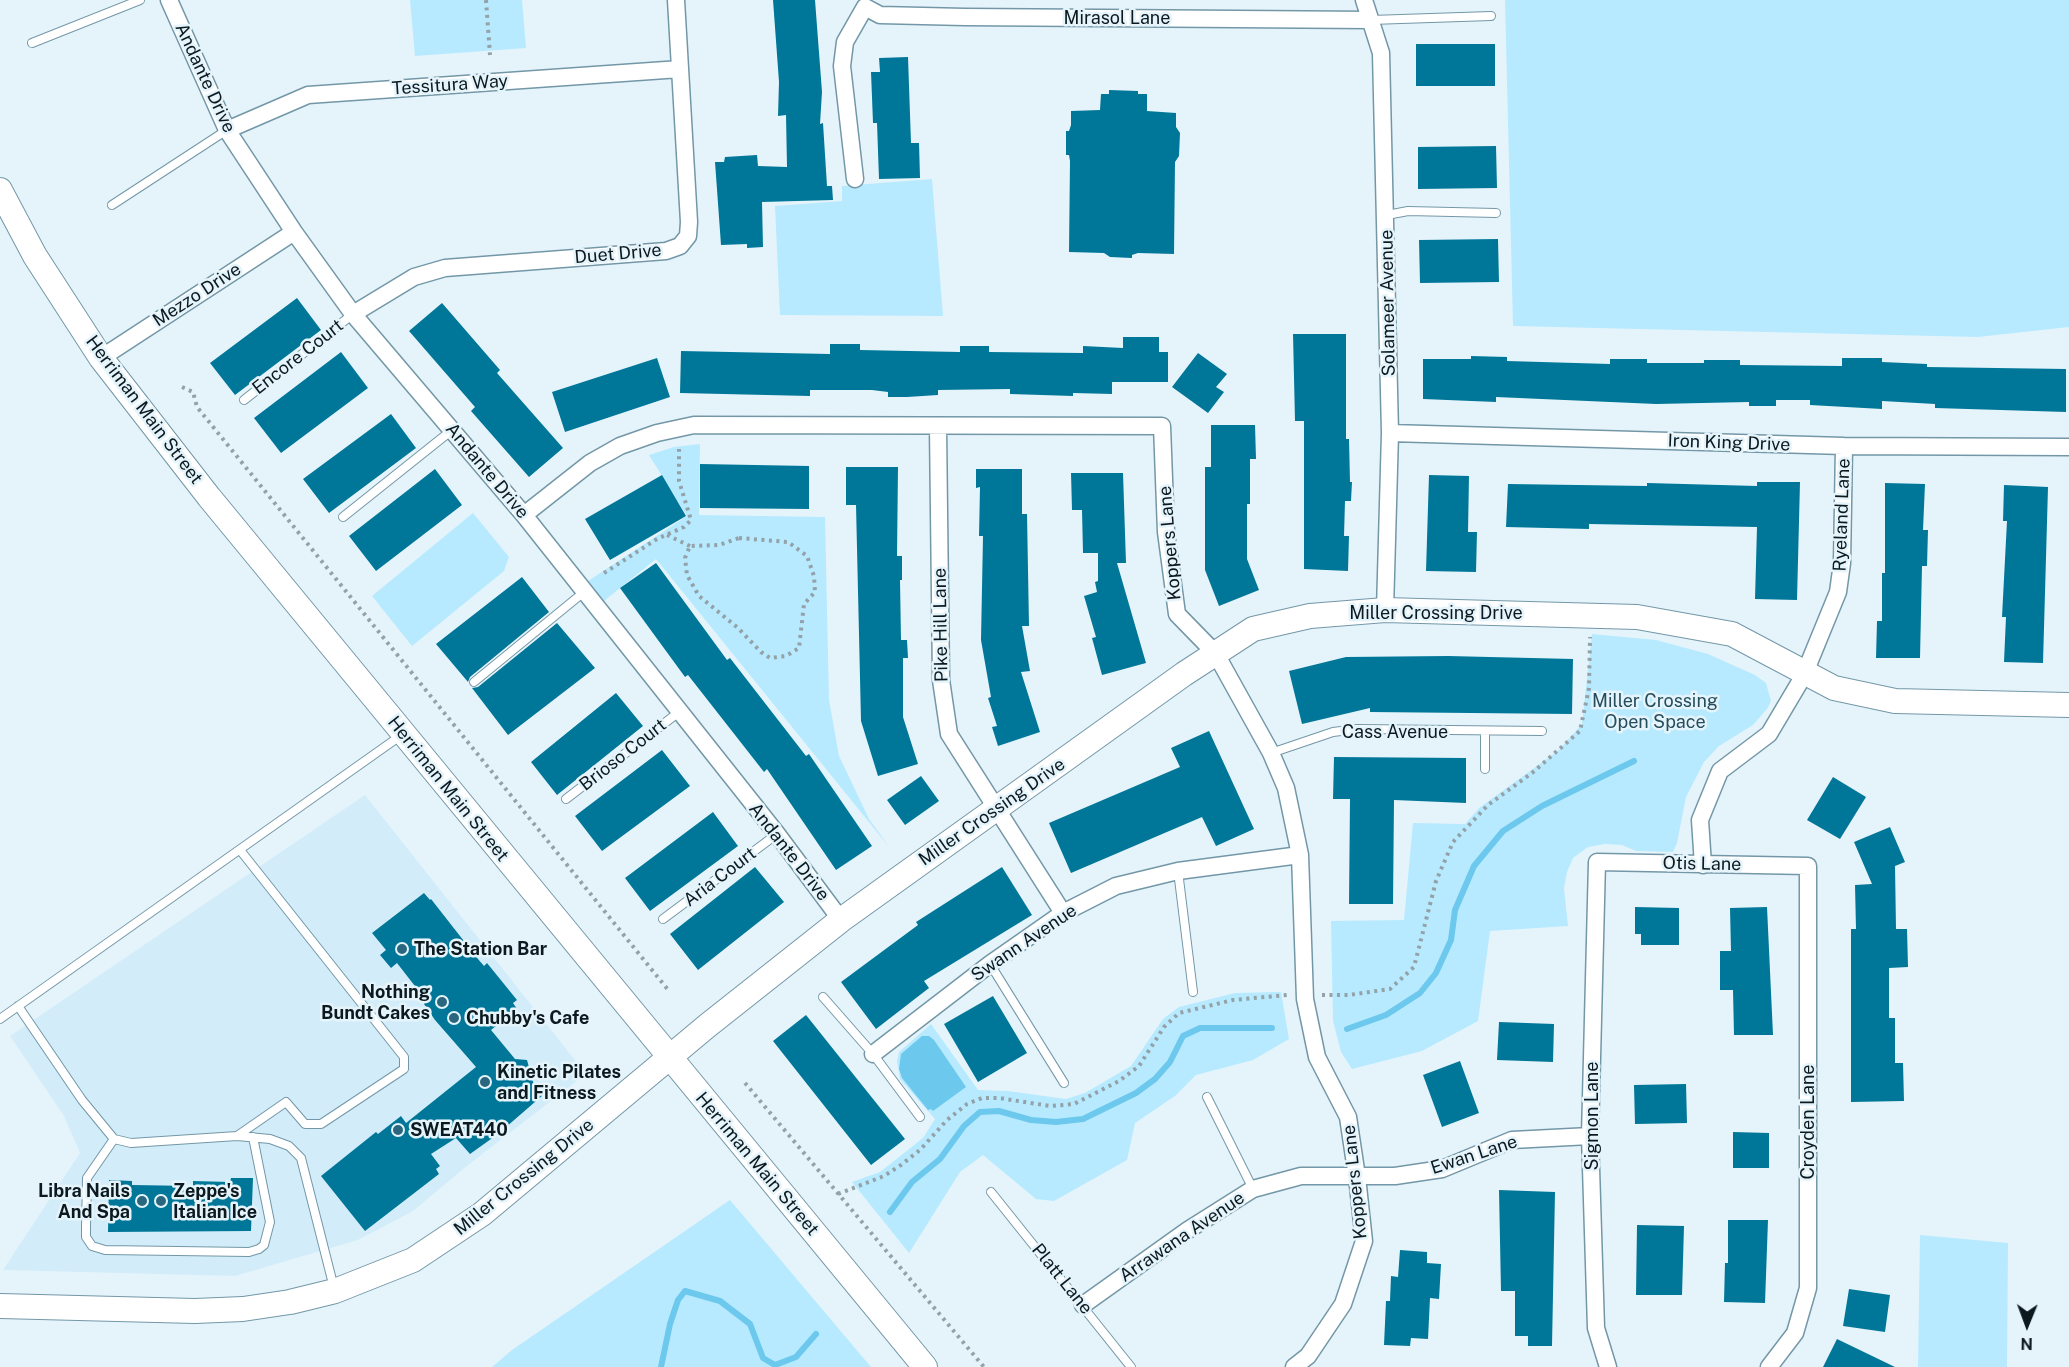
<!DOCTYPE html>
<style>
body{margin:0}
#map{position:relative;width:2069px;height:1367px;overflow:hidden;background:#e5f4fb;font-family:"Public Sans",sans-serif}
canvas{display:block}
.north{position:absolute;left:1997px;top:1295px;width:60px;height:60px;-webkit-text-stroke:4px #e5f4fb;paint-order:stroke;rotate:181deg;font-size:16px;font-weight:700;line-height:24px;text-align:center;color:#0c1a20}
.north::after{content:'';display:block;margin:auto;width:21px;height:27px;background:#0c1a20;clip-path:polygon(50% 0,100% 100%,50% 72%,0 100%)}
</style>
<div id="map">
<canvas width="2069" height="1367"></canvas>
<div class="north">N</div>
</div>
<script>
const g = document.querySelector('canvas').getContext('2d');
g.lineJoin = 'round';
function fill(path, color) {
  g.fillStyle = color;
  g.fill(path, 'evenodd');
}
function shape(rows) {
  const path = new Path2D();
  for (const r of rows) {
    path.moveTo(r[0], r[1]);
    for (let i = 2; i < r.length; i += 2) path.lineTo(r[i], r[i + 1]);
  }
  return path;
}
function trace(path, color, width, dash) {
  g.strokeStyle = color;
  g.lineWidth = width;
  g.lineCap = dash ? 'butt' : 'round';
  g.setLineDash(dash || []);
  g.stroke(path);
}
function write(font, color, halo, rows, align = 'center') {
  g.font = font + ' "Public Sans",sans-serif';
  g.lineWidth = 5;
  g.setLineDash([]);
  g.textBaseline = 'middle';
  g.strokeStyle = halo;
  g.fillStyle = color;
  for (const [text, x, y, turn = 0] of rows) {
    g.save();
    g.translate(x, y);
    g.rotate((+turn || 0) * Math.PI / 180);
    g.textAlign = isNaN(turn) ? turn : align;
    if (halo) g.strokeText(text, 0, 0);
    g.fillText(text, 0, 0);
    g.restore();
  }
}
fill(shape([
 [365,795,586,1074,468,1165,413,1211,358,1240,235,1276,3,1270,80,1153,64,1116,10,1036]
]), '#d2edf9');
fill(shape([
 [410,0,522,0,526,48,415,56],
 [1505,0,2069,0,2069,327,1978,337,1513,326],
 [932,179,943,316,780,315,775,206,842,201,842,186],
 [700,444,699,515,825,517,829,700,839,756,869,819,890,848,656,559,604,601,588,581,687,516,649,455,674,447],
 [473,513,509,557,504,571,412,646,372,596],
 [1592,634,1656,640,1708,654,1755,675,1766,683,1771,701,1767,709,1753,725,1719,746,1704,762,1686,797,1677,843,1673,852,1636,851,1622,845,1605,844,1588,847,1573,858,1567,872,1564,888,1568,926,1490,931,1478,1021,1422,1051,1352,1069,1341,1052,1333,1021,1331,921,1404,920,1413,823,1465,824,1479,808,1559,750,1582,724],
 [1281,992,1289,1039,1253,1060,1196,1075,1175,1096,1135,1123,1127,1160,1054,1201,1036,1199,983,1155,960,1172,909,1253,852,1182,880,1172,923,1138,935,1119,900,1079,897,1061,899,1052,931,1024,978,1090,1008,1091,1066,1099,1085,1093,1131,1066,1163,1019,1179,1007,1235,993],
 [730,1200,871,1367,492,1367,512,1350],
 [1920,1235,2008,1243,2007,1367,1918,1367]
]), '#b7eaff');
fill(shape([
 [922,1036,929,1036,934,1040,966,1087,933,1111,931,1109,928,1110,902,1078,899,1069,901,1054]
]), '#6cc8ec');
trace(shape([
 [1347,1029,1386,1015,1420,993,1436,973,1451,940,1455,910,1474,866,1503,831,1542,806,1634,761],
 [890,1212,912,1182,940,1159,964,1126,980,1112,999,1111,1031,1120,1056,1122,1083,1119,1136,1093,1155,1079,1170,1062,1183,1036,1200,1028,1272,1028],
 [661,1367,670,1324,678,1300,685,1291,720,1301,750,1324,763,1358,775,1365,796,1357,816,1334]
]), '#6cc8ec', 6);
fill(shape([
 [773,0,815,0,822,92,820,124,823,123,827,186,832,186,833,200,762,202,763,247,747,248,747,244,721,245,715,162,724,162,725,157,757,155,758,166,787,167,786,115,778,116,779,82],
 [1416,44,1495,44,1495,86,1416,86],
 [908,57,911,143,919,143,920,178,879,179,877,123,873,123,871,72,880,72,879,58],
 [1109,90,1138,91,1138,94,1147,94,1147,111,1176,113,1176,127,1180,133,1179,156,1175,162,1174,254,1138,253,1132,255,1132,258,1110,257,1104,253,1069,252,1070,161,1069,155,1066,155,1066,131,1069,131,1071,125,1071,111,1100,110,1101,94,1109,94],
 [1496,146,1497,188,1418,189,1418,147],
 [1498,239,1499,282,1420,283,1419,240],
 [297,298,321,330,235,395,210,363],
 [442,303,500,370,497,373,563,448,529,477,471,411,475,407,409,331],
 [1293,334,1346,334,1346,439,1349,439,1350,482,1352,482,1351,501,1345,501,1344,536,1349,536,1348,571,1304,569,1304,421,1295,421],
 [1123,337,1159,337,1159,352,1168,352,1168,382,1112,382,1112,394,1073,393,1073,396,1010,394,1010,389,938,390,938,395,907,397,888,397,888,392,872,390,810,390,810,396,680,393,681,351,830,354,830,344,860,344,860,350,960,352,960,346,989,346,989,352,1083,353,1083,346,1123,348],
 [341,352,368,388,281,453,254,418],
 [1198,353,1227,374,1216,387,1224,392,1208,413,1172,387],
 [1471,356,1507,357,1507,361,1610,364,1610,359,1647,359,1647,363,1704,363,1704,360,1740,360,1740,365,1842,366,1842,358,1882,358,1882,362,1927,364,1927,367,2066,369,2066,412,1935,408,1935,404,1882,401,1882,409,1810,405,1810,400,1776,400,1776,406,1749,406,1749,402,1656,404,1496,397,1496,402,1423,399,1423,359,1471,359],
 [657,358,670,397,565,432,552,392],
 [391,414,416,448,329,513,303,479],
 [1211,425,1255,425,1256,459,1250,459,1250,504,1247,504,1247,559,1259,590,1219,606,1205,570,1205,467,1211,467],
 [700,464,809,466,809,509,700,508],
 [846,467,898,467,897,556,902,556,902,580,900,580,901,640,907,640,908,658,903,658,903,717,918,764,878,776,861,721,856,505,846,505],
 [435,469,462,505,376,571,349,536],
 [976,469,1022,469,1022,514,1027,514,1029,626,1022,626,1030,671,1021,672,1040,732,998,746,992,727,997,726,988,698,991,697,981,640,983,536,979,536,980,487,976,488],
 [1071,473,1123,473,1126,563,1117,563,1146,663,1102,675,1092,638,1096,637,1084,596,1097,592,1095,582,1098,581,1098,553,1083,553,1082,510,1072,510],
 [662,475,686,516,610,560,585,519],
 [1429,475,1469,476,1468,532,1477,532,1476,572,1426,571],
 [1757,482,1800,482,1797,600,1755,599,1757,527,1589,524,1589,529,1506,527,1508,484,1647,486,1647,483,1757,486],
 [1885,483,1925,484,1923,530,1928,530,1927,566,1922,566,1920,658,1876,658,1877,621,1882,621,1882,573,1885,573],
 [2004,485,2048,487,2043,663,2004,662,2006,617,2002,617,2007,521,2003,521],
 [656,563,727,660,730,658,806,756,809,754,872,846,836,870,767,769,764,772,688,675,685,677,620,588],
 [522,577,549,612,470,677,468,682,436,644],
 [557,623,595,668,508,735,472,688,478,687],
 [1448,656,1573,659,1572,714,1370,712,1370,708,1302,724,1289,671,1346,657],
 [616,693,643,726,557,795,531,762],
 [1209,731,1254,829,1216,846,1202,817,1071,873,1049,823,1180,767,1171,748],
 [662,750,690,786,602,851,575,816],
 [1334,757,1466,758,1466,803,1394,800,1393,904,1349,904,1350,799,1333,799],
 [921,776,939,801,905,825,887,800],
 [1833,777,1866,797,1840,839,1807,820],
 [713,812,738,846,650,911,625,878],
 [1890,827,1905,862,1895,866,1896,929,1907,929,1908,967,1889,968,1889,1018,1895,1018,1895,1063,1903,1063,1904,1101,1851,1102,1851,929,1856,929,1855,885,1872,884,1854,842],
 [755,867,784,902,698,970,670,934],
 [1002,867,1032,915,924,981,929,988,876,1029,841,982,918,925,916,922],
 [424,893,430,900,431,899,478,959,484,966,487,963,517,1000,513,1003,517,1009,491,1030,515,1059,527,1060,533,1082,543,1095,498,1134,470,1154,456,1138,431,1154,440,1166,436,1169,439,1174,365,1231,321,1176,376,1132,378,1134,401,1116,406,1123,476,1067,435,1020,424,1004,425,999,397,963,391,968,380,955,386,950,372,933],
 [1635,907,1679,908,1679,945,1641,945,1641,934,1635,934],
 [1767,907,1773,1035,1734,1035,1733,990,1720,990,1720,951,1731,951,1730,908],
 [993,996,1027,1053,978,1082,944,1024],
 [806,1015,905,1139,871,1165,773,1041],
 [1499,1022,1554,1024,1553,1062,1497,1060],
 [1460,1061,1479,1113,1442,1127,1423,1075],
 [1686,1084,1687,1123,1635,1124,1634,1085],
 [1733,1132,1769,1133,1769,1168,1733,1168],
 [231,1178,253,1178,251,1231,108,1232,109,1180,132,1181,132,1185,193,1186,193,1181,230,1182],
 [1499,1190,1555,1192,1552,1346,1528,1346,1528,1336,1515,1336,1515,1291,1501,1291],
 [1728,1220,1768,1220,1765,1303,1724,1302,1725,1263,1728,1263],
 [1637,1225,1684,1226,1682,1295,1636,1295],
 [1400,1250,1427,1252,1427,1263,1441,1264,1439,1299,1430,1298,1428,1339,1411,1338,1410,1346,1384,1345,1386,1301,1390,1301,1391,1276,1398,1277],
 [1849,1289,1890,1295,1885,1332,1843,1326],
 [1837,1339,1895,1367,1823,1367]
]), '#007798');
const lane = shape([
 [1371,20,1491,16],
 [32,43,140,0],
 [112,205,227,130],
 [1387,215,1408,211,1496,213],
 [244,400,353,314],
 [343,517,452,430],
 [474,682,584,592],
 [1271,753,1333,732,1357,729,1542,731],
 [1485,769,1485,732],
 [566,799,679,712],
 [1178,871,1193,992],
 [663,919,777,834],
 [990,964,1064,1083],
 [823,997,873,1054,920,1117],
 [18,1006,82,1100,114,1139,131,1143,237,1136,270,1139,289,1146,301,1158,334,1288],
 [0,1019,403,734],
 [1207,1097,1253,1189],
 [237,1136,286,1102,305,1124,321,1124,404,1069,404,1057,240,850],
 [114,1139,87,1178,86,1228,86,1237,92,1246,105,1250,249,1252,259,1249,264,1245,270,1222,253,1137],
 [991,1192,1131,1367]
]);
const street = shape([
 [169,0,227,130,294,232,353,314,524,515,777,834,841,920],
 [1364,0,1381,53,1390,433,1385,610],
 [865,7,880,15,965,17,1371,20],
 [227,130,308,95,680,69],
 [855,179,842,66,845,42,865,7],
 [353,314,414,277,445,268,666,251,680,246,688,236,689,222,676,0],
 [101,358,294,232],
 [938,427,941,680,949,734,1063,913],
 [1390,433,1844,446,2069,447],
 [524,515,590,463,620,446,657,433,694,425,1162,426,1166,532,1177,614,1216,654,1271,753,1286,788,1300,855,1305,999,1317,1057,1348,1117,1357,1177,1364,1241,1343,1304,1308,1356,1294,1367],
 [1703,865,1700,820,1720,771,1769,734,1804,675,1838,592,1842,563,1844,446],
 [873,1054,990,964,1063,913,1116,886,1178,871,1300,855],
 [1083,1305,1188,1230,1253,1189,1301,1176,1395,1176,1442,1169,1512,1140,1590,1136],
 [1608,1367,1596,1328,1590,1136,1597,862,1808,866,1808,1288,1795,1333,1769,1367]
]);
const secondary = shape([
 [0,190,35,256,101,358,209,497,925,1367],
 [0,1306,195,1311,243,1309,290,1302,335,1291,413,1260,482,1214,707,1026,841,920,1184,674,1253,629,1310,616,1385,610,1637,617,1732,634,1834,688,1895,701,2069,705]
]);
trace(lane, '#7397a7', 10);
trace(street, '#7397a7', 19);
trace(secondary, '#7397a7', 26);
trace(shape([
 [486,0,490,55],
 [182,387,193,392,197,407,669,991],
 [667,535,690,546],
 [739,538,788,542,807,556,814,576,815,592,804,604,799,648,786,656,770,658,761,652,738,628,699,596,687,575,685,558,690,546,719,545,739,538],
 [604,573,657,539,684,527,691,520,679,481,679,449],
 [1322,995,1349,995,1390,989,1414,967,1436,881,1453,842,1488,805,1532,773,1580,731,1589,688,1590,637],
 [745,1083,984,1367],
 [838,1194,884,1176,901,1165,920,1150,947,1120,967,1104,982,1098,999,1098,1050,1106,1074,1104,1119,1081,1139,1066,1164,1027,1179,1013,1233,1000,1287,995]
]), '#93a1a8', 4, [3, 4.5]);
trace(lane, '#fff', 8);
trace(street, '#fff', 16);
trace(secondary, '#fff', 24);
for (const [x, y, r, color] of [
 [402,949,6,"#2a677e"],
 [442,1002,6,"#2a677e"],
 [454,1018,6,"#2a677e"],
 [485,1082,6,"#2a677e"],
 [398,1130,6,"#2a677e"],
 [142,1201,6,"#2a677e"],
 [161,1201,6,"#2a677e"]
]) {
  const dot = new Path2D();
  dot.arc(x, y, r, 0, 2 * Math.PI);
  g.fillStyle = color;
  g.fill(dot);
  trace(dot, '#e5f4fb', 2);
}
write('18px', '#0c1a20', '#e5f4fb', [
 ["Mirasol Lane",1117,18],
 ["Andante Drive",205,78,65],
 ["Tessitura Way",450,85,-4],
 ["Duet Drive",618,254,-5],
 ["Mezzo Drive",197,295,-33],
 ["Solameer Avenue",1388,303,-91],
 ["Encore Court",298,357,-38],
 ["Herriman Main Street",144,410,53],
 ["Iron King Drive",1729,443,2],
 ["Andante Drive",487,471,50],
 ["Ryeland Lane",1842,515,-88],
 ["Koppers Lane",1170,543,-95],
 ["Miller Crossing Drive",1436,613],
 ["Pike Hill Lane",941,625,-91],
 ["Cass Avenue",1395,732],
 ["Brioso Court",623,755,-38],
 ["Herriman Main Street",448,789,51],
 ["Miller Crossing Drive",992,812,-35],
 ["Andante Drive",789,852,52],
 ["Otis Lane",1702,864,1],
 ["Aria Court",720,877,-37],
 ["Swann Avenue",1024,943,-34],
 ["Sigmon Lane",1592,1116,-90],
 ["Croyden Lane",1808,1122,-90],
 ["Ewan Lane",1474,1155,-18],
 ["Herriman Main Street",757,1164,50],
 ["Miller Crossing Drive",524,1177,-39],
 ["Koppers Lane",1355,1182,-96],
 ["Arrawana Avenue",1182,1237,-34],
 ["Platt Lane",1062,1279,51]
]);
write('18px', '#254d5d', '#e5f4fb', [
 ["Miller Crossing",1655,701],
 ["Open Space",1655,722]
]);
write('bold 18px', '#0c1a20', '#e5f4fb', [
 ["The Station Bar",414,949],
 ["Nothing",430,992,"right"],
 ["Bundt Cakes",430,1013,"right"],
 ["Chubby's Cafe",466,1018],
 ["Kinetic Pilates",497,1072],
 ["and Fitness",497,1093],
 ["SWEAT440",410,1130],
 ["Libra Nails",130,1191,"right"],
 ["And Spa",130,1212,"right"],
 ["Zeppe's",173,1191],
 ["Italian Ice",173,1212]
], 'left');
</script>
